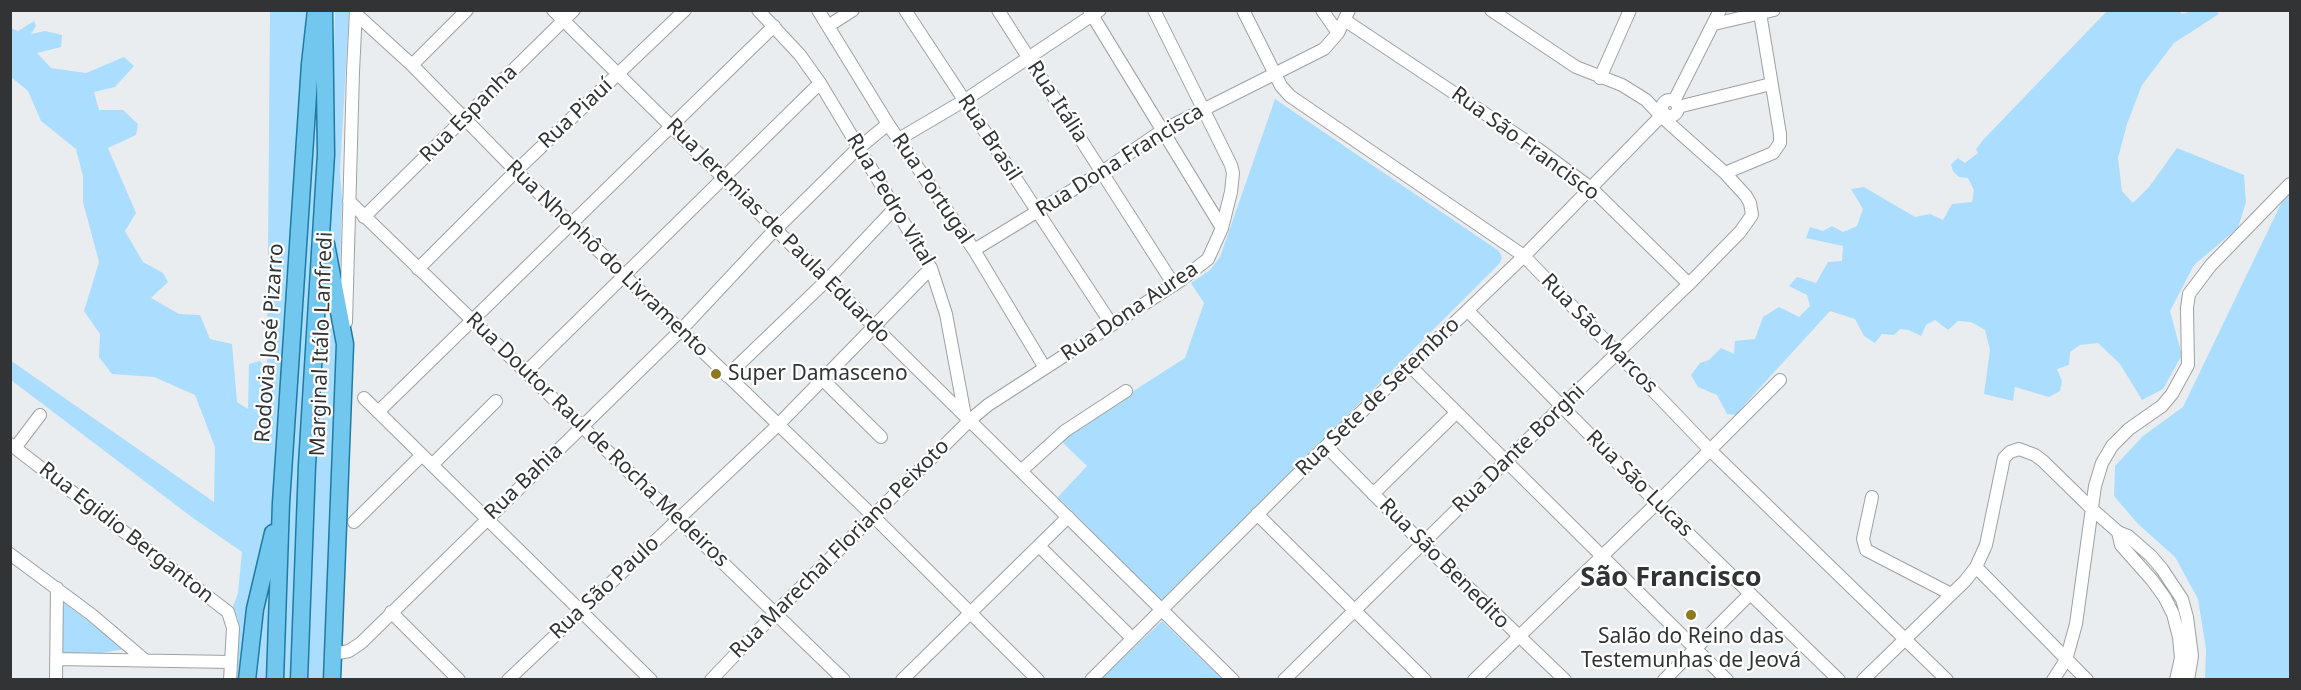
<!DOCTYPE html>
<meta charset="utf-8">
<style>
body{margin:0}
#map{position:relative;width:2301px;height:690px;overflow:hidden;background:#eaedef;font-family:"Noto Sans",sans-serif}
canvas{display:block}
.frame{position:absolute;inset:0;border:12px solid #323334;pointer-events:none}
</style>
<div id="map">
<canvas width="2301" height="690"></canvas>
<div class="frame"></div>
</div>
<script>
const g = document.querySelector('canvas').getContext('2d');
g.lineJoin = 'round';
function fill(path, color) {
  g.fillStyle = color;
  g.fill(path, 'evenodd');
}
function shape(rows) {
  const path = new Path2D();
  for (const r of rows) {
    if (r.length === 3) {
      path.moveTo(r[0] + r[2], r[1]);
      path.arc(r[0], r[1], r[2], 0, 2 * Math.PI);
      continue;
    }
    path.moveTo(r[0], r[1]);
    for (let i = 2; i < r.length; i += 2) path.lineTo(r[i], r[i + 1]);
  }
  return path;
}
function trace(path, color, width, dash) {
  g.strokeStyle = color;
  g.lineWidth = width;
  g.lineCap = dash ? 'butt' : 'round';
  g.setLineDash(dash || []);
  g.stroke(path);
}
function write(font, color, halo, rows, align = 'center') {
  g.font = font + ' "Noto Sans",sans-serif';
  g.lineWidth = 4.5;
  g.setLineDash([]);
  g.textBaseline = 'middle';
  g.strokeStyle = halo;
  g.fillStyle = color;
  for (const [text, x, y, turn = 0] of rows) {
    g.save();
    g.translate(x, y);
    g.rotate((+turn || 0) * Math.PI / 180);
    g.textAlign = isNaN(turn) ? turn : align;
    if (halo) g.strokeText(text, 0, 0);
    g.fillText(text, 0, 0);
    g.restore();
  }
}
fill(shape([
 [2178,10,2182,14,2191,11,2215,10,2219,14,2174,43,2142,85,2127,124,2118,158,2122,191,2133,203,2149,187,2177,148,2244,175,2246,202,2238,228,2194,265,2170,311,2182,355,2163,389,2142,400,2120,364,2098,343,2080,345,2070,352,2069,365,2057,369,2062,381,2060,391,2049,397,2015,387,2013,401,1984,394,1990,350,1985,330,1971,322,1958,321,1948,330,1935,320,1926,325,1921,336,1909,330,1900,329,1894,335,1882,334,1875,343,1864,336,1855,319,1830,311,1745,404,1737,415,1727,414,1717,395,1698,387,1691,375,1700,363,1709,360,1721,348,1734,354,1735,341,1755,339,1763,317,1779,307,1799,317,1810,306,1807,295,1789,286,1797,277,1816,283,1828,262,1842,261,1843,246,1806,238,1810,227,1823,231,1832,226,1843,232,1857,226,1863,209,1851,189,1864,187,1915,217,1930,214,1943,220,1952,204,1972,202,1974,190,1968,178,1959,177,1953,171,1951,164,1958,158,1965,163,1978,153,1976,149,1983,140,2107,11],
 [270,11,306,11,297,195,278,501,269,535,244,679,233,679,238,618,232,609,238,593,242,552,193,518,11,380,10,360,214,502,215,447,195,395,154,377,112,374,99,357,100,334,84,311,99,262,83,202,83,176,76,149,41,121,28,91,11,77,11,28,18,31,34,21,36,26,31,34,45,31,62,35,61,47,37,53,51,68,86,73,124,57,134,66,115,87,94,92,99,110,123,110,138,124,136,135,108,148,136,213,125,231,143,262,163,273,168,282,151,298,179,314,200,315,210,339,232,344,237,402,248,409,249,364,260,361,267,369],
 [335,11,349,11,340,172,342,197,339,300,334,272,329,221],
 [319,30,319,155,291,679,282,680,287,541,305,273],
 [1275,99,1499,251,1502,258,1499,264,1161,601,1058,497,1087,466,1061,441,1063,436,1185,358,1204,303,1191,283,1210,270,1220,257],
 [2290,185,2290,679,2205,679,2206,649,2198,599,2175,557,2138,524,2114,496,2115,466,2143,436,2183,407],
 [333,328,337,348,323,679,305,680,321,345,324,331],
 [270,581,269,679,253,680,263,596],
 [64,603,87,620,125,649,84,656,61,655,60,631],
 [1162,621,1222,679,1101,679]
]), '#abddfe');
const minor = shape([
 [553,10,1233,680],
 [758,10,800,55,820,83,931,268,946,314,965,416],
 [818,10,888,124,974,250,1045,368],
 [905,10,1112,325],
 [998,10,1174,285],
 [1089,10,1222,228],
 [1243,10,1281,86,1290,96,1524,256,1710,450,1947,680],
 [1322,10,1338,33],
 [356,14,412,65,516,171,873,516,1038,680],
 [1346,21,1538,149,1591,188,1689,284],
 [1714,24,1774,10],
 [828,26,853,10],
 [412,65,467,10],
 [1600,78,1630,10],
 [1670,108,8],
 [1674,101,1720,10],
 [1678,107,1771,84],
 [899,139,965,100,1100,10],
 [1725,173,1773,153,1780,143,1780,134,1760,13],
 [349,201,844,680],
 [364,217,574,10],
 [974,250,1102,172,1163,130,1324,49,1338,33,1349,10],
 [418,269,516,171,685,10],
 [1468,311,1657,503,1839,680],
 [346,322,353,72,356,10],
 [1410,366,1727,680],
 [526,372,820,83],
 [727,376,827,280,895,208],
 [823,380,881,437],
 [364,398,651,680],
 [378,412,774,26],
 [10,444,228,612,233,628,230,680],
 [1326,446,1422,543,1565,680],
 [15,448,40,415],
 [432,465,496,401],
 [1021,471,1065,431,1126,391],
 [1373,494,1456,413],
 [1872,497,1863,539,1866,550,1951,594],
 [1257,514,1425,680],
 [354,522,422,455],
 [2118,532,2121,545,2152,580,2165,598,2173,614,2179,637,2181,658,2176,680],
 [1039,546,1132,638],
 [10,554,92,615,146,661],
 [1976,567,2087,680],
 [391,612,459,680],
 [333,654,349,651,361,643,681,330,768,237,854,152,888,124],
 [56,659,231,662],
 [56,680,57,588],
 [508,680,778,425,931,268],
 [711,680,776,612,970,420,988,405,1181,280,1208,259,1222,228,1231,192,1233,173,1231,165,1154,10],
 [902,680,1068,517],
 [1091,680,1326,446,1524,256,1664,113],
 [1284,680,1561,407,1689,284,1740,232,1752,215,1750,203,1746,196,1725,173,1661,116,1646,100,1622,85,1576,67,1491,10],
 [1474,680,1657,503,1780,380],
 [1664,680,1750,594],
 [1863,680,1965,581,1976,567,1986,545,2004,458,2010,452,2019,449,2035,455,2043,461,2092,509,2118,532,2128,536,2151,556,2162,569,2182,599,2187,617,2192,656,2188,680],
 [2053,680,2066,660,2076,624,2095,486,2102,463,2112,446,2129,429,2162,406,2172,394,2188,365,2187,308,2189,294,2211,265,2290,184]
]);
const major = shape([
 [326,244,345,344,332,680],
 [247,680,255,609,273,533],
 [275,680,281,503,310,64,316,10],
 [299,680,307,465,326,154,324,11]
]);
trace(minor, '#9ea1a3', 14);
trace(major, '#1e7ba5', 19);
trace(minor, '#fff', 12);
trace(major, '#72c7ee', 16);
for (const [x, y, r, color] of [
 [716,374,6,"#8e7a1f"],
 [1691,615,6,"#8e7a1f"]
]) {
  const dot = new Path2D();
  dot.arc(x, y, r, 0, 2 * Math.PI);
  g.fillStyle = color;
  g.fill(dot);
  trace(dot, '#fff', 2);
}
write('21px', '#323334', '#fff', [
 ["Rua Itália",1057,102,57],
 ["Rua Espanha",469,114,-45],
 ["Rua Piauí",576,114,-43],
 ["Rua Brasil",989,138,57],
 ["Rua São Francisco",1525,144,36],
 ["Rua Dona Francisca",1120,161,-32],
 ["Rua Portugal",932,189,56],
 ["Rua Pedro Vital",890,200,59],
 ["Rua Jeremias de Paula Eduardo",778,231,45],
 ["Rua Nhonhô do Livramento",607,259,44],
 ["Rua Dona Aurea",1130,312,-34],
 ["Rua São Marcos",1599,334,46],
 ["Rodovia José Pizarro",270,343,-86],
 ["Marginal Itálo Lanfredi",322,344,-88],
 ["Rua Sete de Setembro",1378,397,-44],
 ["Rua Doutor Raul de Rocha Medeiros",597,440,44],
 ["Rua Dante Borghi",1519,449,-44],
 ["Rua Bahia",524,482,-44],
 ["Rua São Lucas",1639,484,45],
 ["Rua Egidio Berganton",126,533,38],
 ["Rua Marechal Floriano Peixoto",840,549,-45],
 ["Rua São Benedito",1444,564,45],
 ["Rua São Paulo",605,588,-43]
]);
write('21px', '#323334', '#fff', [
 ["Super Damasceno",728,374],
 ["Salão do Reino das",1691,637,"center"],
 ["Testemunhas de Jeová",1691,661,"center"]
], 'left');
write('bold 27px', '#323334', '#fff', [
 ["São Francisco",1671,578]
]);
</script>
